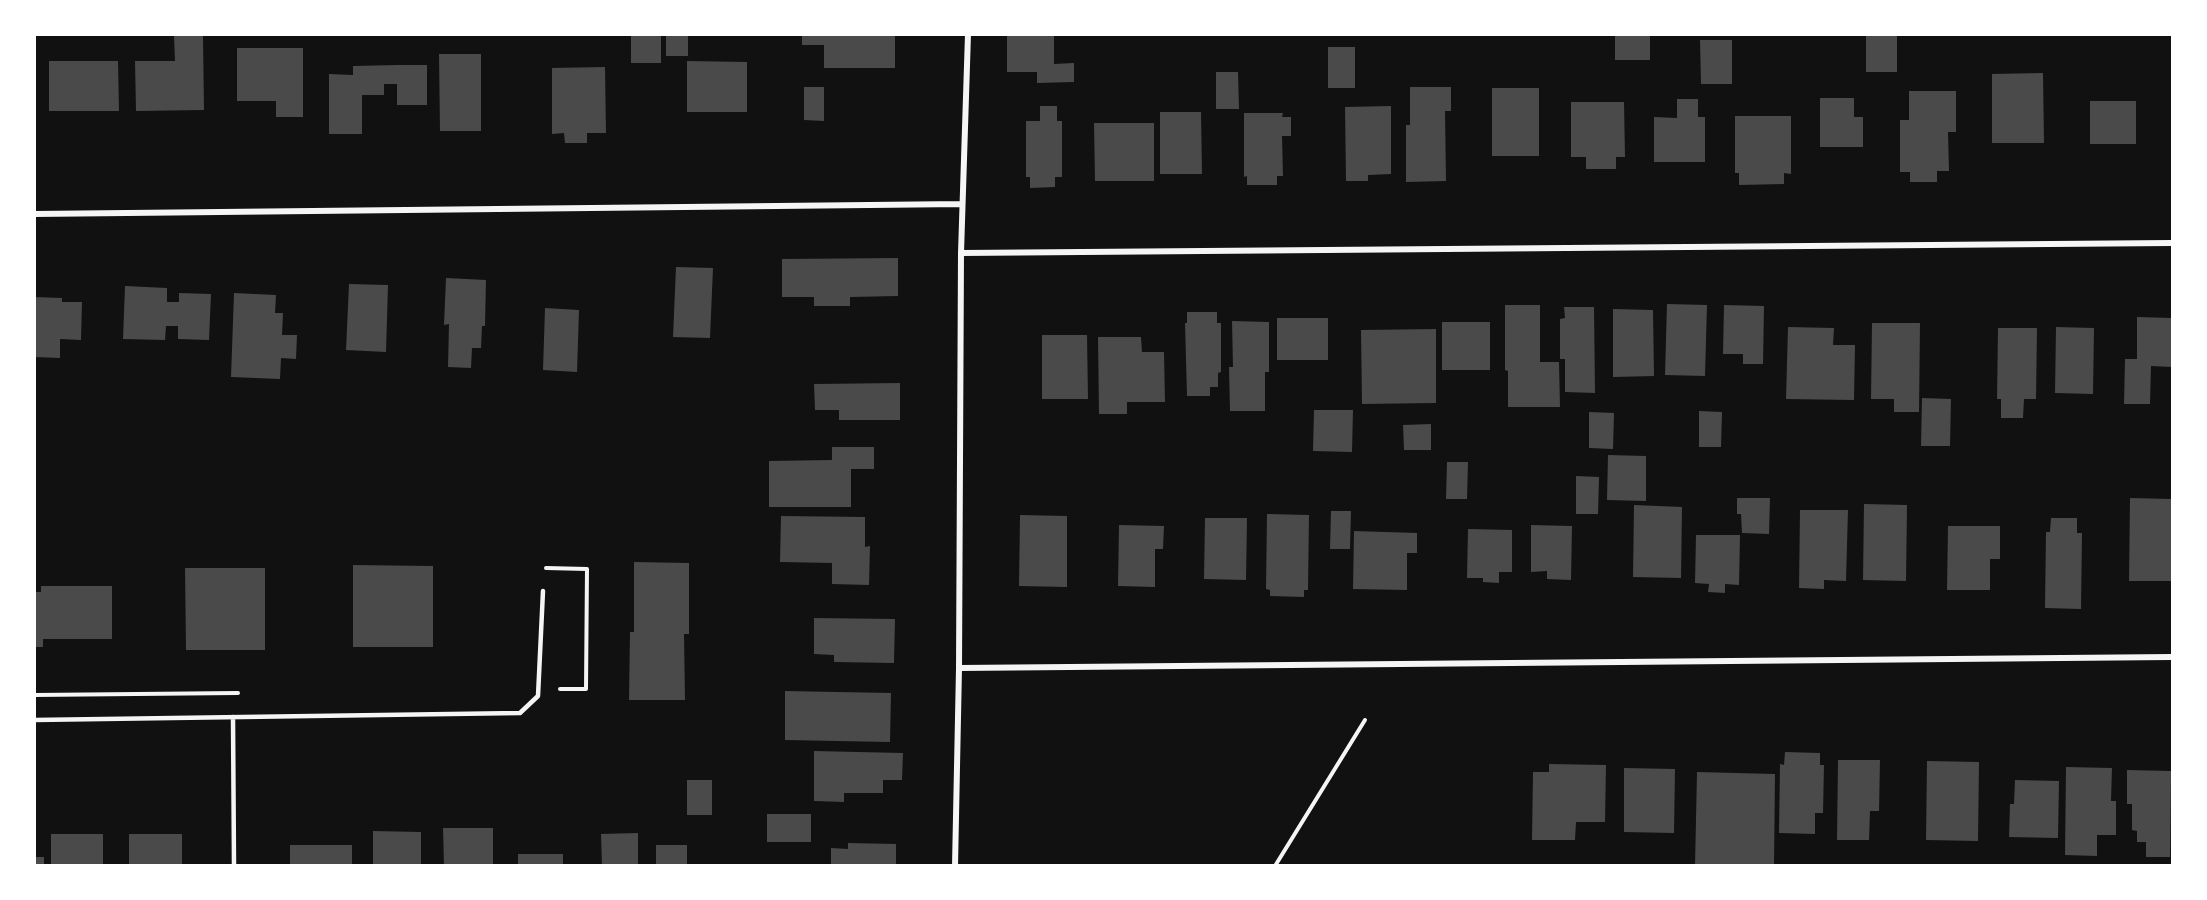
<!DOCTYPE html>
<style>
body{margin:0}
#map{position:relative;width:2207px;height:900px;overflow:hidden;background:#111;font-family:"Golos Text",sans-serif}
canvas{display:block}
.frame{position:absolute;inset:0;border:36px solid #fff;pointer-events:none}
</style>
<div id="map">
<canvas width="2207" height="900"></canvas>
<div class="frame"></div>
</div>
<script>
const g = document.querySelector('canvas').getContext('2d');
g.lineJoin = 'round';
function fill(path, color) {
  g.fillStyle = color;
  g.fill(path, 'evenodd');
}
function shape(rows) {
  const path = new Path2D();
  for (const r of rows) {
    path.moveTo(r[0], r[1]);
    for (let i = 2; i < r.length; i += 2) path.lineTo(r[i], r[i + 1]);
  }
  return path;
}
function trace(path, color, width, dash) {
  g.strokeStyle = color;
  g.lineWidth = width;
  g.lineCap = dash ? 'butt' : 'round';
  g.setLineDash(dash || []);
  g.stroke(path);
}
fill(shape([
 [631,34,661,34,661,63,631,63],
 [666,34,688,34,688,56,666,56],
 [802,34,895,34,895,68,824,68,824,45,802,45],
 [1007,34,1054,34,1054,64,1074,63,1074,82,1037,83,1037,72,1007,72],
 [1615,34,1650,34,1650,60,1615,60],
 [174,36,203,36,204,110,136,111,135,61,175,61],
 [1866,36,1897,36,1897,72,1866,72],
 [1700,40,1732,40,1732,84,1701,84],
 [1328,47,1355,47,1355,88,1328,88],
 [237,48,303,48,303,117,276,117,276,101,237,101],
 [439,54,481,54,481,131,440,131],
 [49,61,118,61,119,111,49,111],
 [687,61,747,62,747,112,687,112],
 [397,65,427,65,427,105,397,105,397,84,384,84,384,95,362,95,362,134,329,134,329,74,353,75,353,66],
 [605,67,606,133,587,133,587,143,565,143,564,133,552,134,552,68],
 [1216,72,1238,72,1239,109,1216,109],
 [2043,73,2044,143,1992,143,1992,74],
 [804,87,824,87,824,121,804,120],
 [1410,87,1451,87,1451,111,1445,111,1446,181,1406,182,1406,125,1410,125],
 [1492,88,1539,88,1539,156,1492,156],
 [1909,91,1956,91,1956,132,1948,132,1949,171,1937,171,1937,182,1910,182,1910,172,1900,172,1900,120,1909,120],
 [1820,98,1854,98,1854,117,1863,117,1863,147,1820,147],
 [1677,99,1698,99,1698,117,1705,117,1705,162,1654,162,1654,117,1677,118],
 [2090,101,2136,101,2136,144,2090,144],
 [1571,102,1624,102,1625,157,1616,157,1616,169,1586,169,1586,157,1571,157],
 [1040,106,1057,106,1057,121,1062,121,1062,177,1055,177,1055,187,1030,188,1030,177,1026,177,1026,121,1040,121],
 [1391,106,1391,174,1368,175,1368,181,1346,181,1345,107],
 [1160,112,1201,112,1202,174,1160,174],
 [1244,113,1283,113,1282,117,1291,117,1291,136,1282,136,1283,176,1277,176,1277,185,1247,185,1247,176,1244,177],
 [1735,116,1791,116,1791,174,1784,173,1784,184,1739,185,1739,173,1735,173],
 [1094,123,1154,123,1154,181,1095,181],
 [898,258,898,296,850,297,850,306,814,306,814,297,782,297,782,259],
 [676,267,713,268,710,338,673,337],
 [446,278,486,280,485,326,482,326,481,348,472,348,471,368,448,367,449,324,444,325],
 [349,284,388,285,386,352,346,350],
 [125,286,167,288,167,302,179,302,179,293,211,294,209,340,178,339,178,326,166,326,165,340,123,339],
 [234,293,276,295,275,313,283,313,282,335,297,335,296,359,281,358,280,379,231,377],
 [34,297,62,298,62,302,82,302,81,340,60,339,60,358,34,357],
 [1667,304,1707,305,1705,376,1665,375],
 [1505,305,1540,305,1540,362,1559,362,1560,407,1508,407,1508,371,1505,370],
 [1724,305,1764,306,1763,364,1743,364,1743,354,1723,354],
 [1564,307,1594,307,1595,393,1565,392,1565,359,1560,359,1560,319,1565,318],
 [545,308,579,310,577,372,543,370],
 [1613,309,1653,310,1654,376,1613,377],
 [1187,312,1217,312,1217,323,1221,323,1221,372,1218,373,1218,387,1210,387,1210,396,1187,396,1185,323,1187,323],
 [2137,317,2172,318,2172,367,2151,366,2150,404,2124,404,2125,359,2137,359],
 [1277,318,1328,318,1328,360,1277,360],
 [1232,321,1269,322,1269,372,1265,372,1265,411,1230,411,1229,367,1233,367],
 [1442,322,1490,322,1490,370,1442,370],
 [1872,323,1920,323,1919,412,1894,412,1894,399,1871,399],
 [1788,327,1834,328,1833,345,1855,345,1854,400,1786,399],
 [2056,327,2094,328,2093,394,2055,393],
 [1998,328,2037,328,2036,399,2024,399,2023,418,2001,418,2001,399,1997,399],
 [1436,329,1436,403,1362,404,1361,330],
 [1042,335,1087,335,1088,399,1042,399],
 [1098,337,1141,337,1142,352,1164,352,1165,402,1127,402,1127,414,1099,414],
 [900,383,900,420,839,420,839,410,815,410,814,384],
 [1922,398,1951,399,1950,446,1921,446],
 [1314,410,1353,410,1352,452,1313,451],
 [1699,411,1722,412,1721,447,1699,447],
 [1589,412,1614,413,1613,449,1589,448],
 [1431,424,1431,450,1404,450,1403,425],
 [832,447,874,447,874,469,851,469,851,507,769,507,769,461,832,460],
 [1608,455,1646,456,1646,501,1607,500],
 [1447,462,1468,462,1467,499,1446,499],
 [1576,476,1599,477,1598,514,1576,514],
 [1737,498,1770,498,1769,534,1742,533,1741,514,1737,514],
 [2130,498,2172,499,2172,581,2129,581],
 [1864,504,1907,505,1906,581,1863,580],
 [1634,505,1682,507,1681,578,1633,577],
 [1800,510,1848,510,1846,581,1824,580,1824,589,1799,588],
 [1331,511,1351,511,1350,549,1330,549],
 [1267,514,1309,515,1308,590,1304,590,1304,597,1270,596,1270,590,1266,589],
 [1020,515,1067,516,1067,587,1019,586],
 [781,516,865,517,865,547,870,546,869,585,832,584,832,563,780,562],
 [1205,518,1247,518,1246,580,1204,579],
 [2051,518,2077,518,2077,533,2082,533,2081,609,2045,608,2046,532,2050,532],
 [1119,525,1164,526,1163,549,1155,549,1155,587,1118,586],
 [1531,525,1572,526,1571,580,1547,579,1547,571,1531,572],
 [1948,526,2000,526,2000,559,1990,559,1990,590,1947,590],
 [1468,529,1512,530,1512,572,1499,572,1499,583,1483,582,1483,578,1467,578],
 [1354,531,1417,533,1417,553,1407,553,1407,590,1353,589],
 [1696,535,1740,535,1739,585,1725,584,1725,593,1708,592,1709,584,1695,583],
 [634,562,689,563,689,634,684,634,685,700,629,700,630,632,634,632],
 [353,565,433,566,433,647,353,647],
 [185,568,265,568,265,650,186,650],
 [41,586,112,586,112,639,43,639,43,647,34,647,34,592,41,592],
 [814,618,895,619,894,663,834,662,834,655,814,654],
 [785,691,891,693,890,742,785,740],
 [814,751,903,753,902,780,883,780,883,793,844,793,844,802,814,801],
 [1785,752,1820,753,1820,765,1824,765,1823,813,1815,813,1815,834,1779,833,1780,764,1784,765],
 [1838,760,1880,760,1879,811,1870,811,1869,840,1837,840],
 [1927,761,1979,762,1978,841,1926,840],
 [1549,764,1606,765,1605,822,1576,822,1575,840,1532,840,1533,772,1549,772],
 [2066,767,2112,768,2111,801,2116,801,2116,835,2097,835,2097,856,2065,855],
 [1624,768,1675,769,1674,833,1624,832],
 [2127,770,2171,771,2170,857,2146,857,2146,842,2137,842,2137,831,2132,830,2132,804,2127,804],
 [1697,772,1775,774,1774,866,1695,866],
 [687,780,712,780,712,815,687,815],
 [2015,780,2059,781,2058,838,2009,837,2010,804,2014,804],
 [767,814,811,814,811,842,767,842],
 [443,828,493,828,493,866,444,866],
 [373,831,421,832,421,866,373,866],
 [638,833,638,866,602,866,601,834],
 [51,834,103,834,103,866,51,866],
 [129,834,182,834,182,866,129,866],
 [848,843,896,844,896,866,831,866,831,848,848,849],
 [290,845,352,845,352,866,290,866],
 [656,845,687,845,687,866,656,866],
 [518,854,563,854,563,866,518,866],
 [34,857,44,857,44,866,34,866]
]), '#4a4a4a');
trace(shape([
 [546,568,587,569,586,689,560,689],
 [34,695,238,693],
 [1275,866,1365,720]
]), '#f5f5f5', 4);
trace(shape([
 [233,717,234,866],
 [34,720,520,713,538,696,543,591]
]), '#f5f5f5', 4.5);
trace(shape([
 [34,214,962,204],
 [961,253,2172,243],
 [959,668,2172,657],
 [955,866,959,668,961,253,968,34]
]), '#f5f5f5', 6);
</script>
